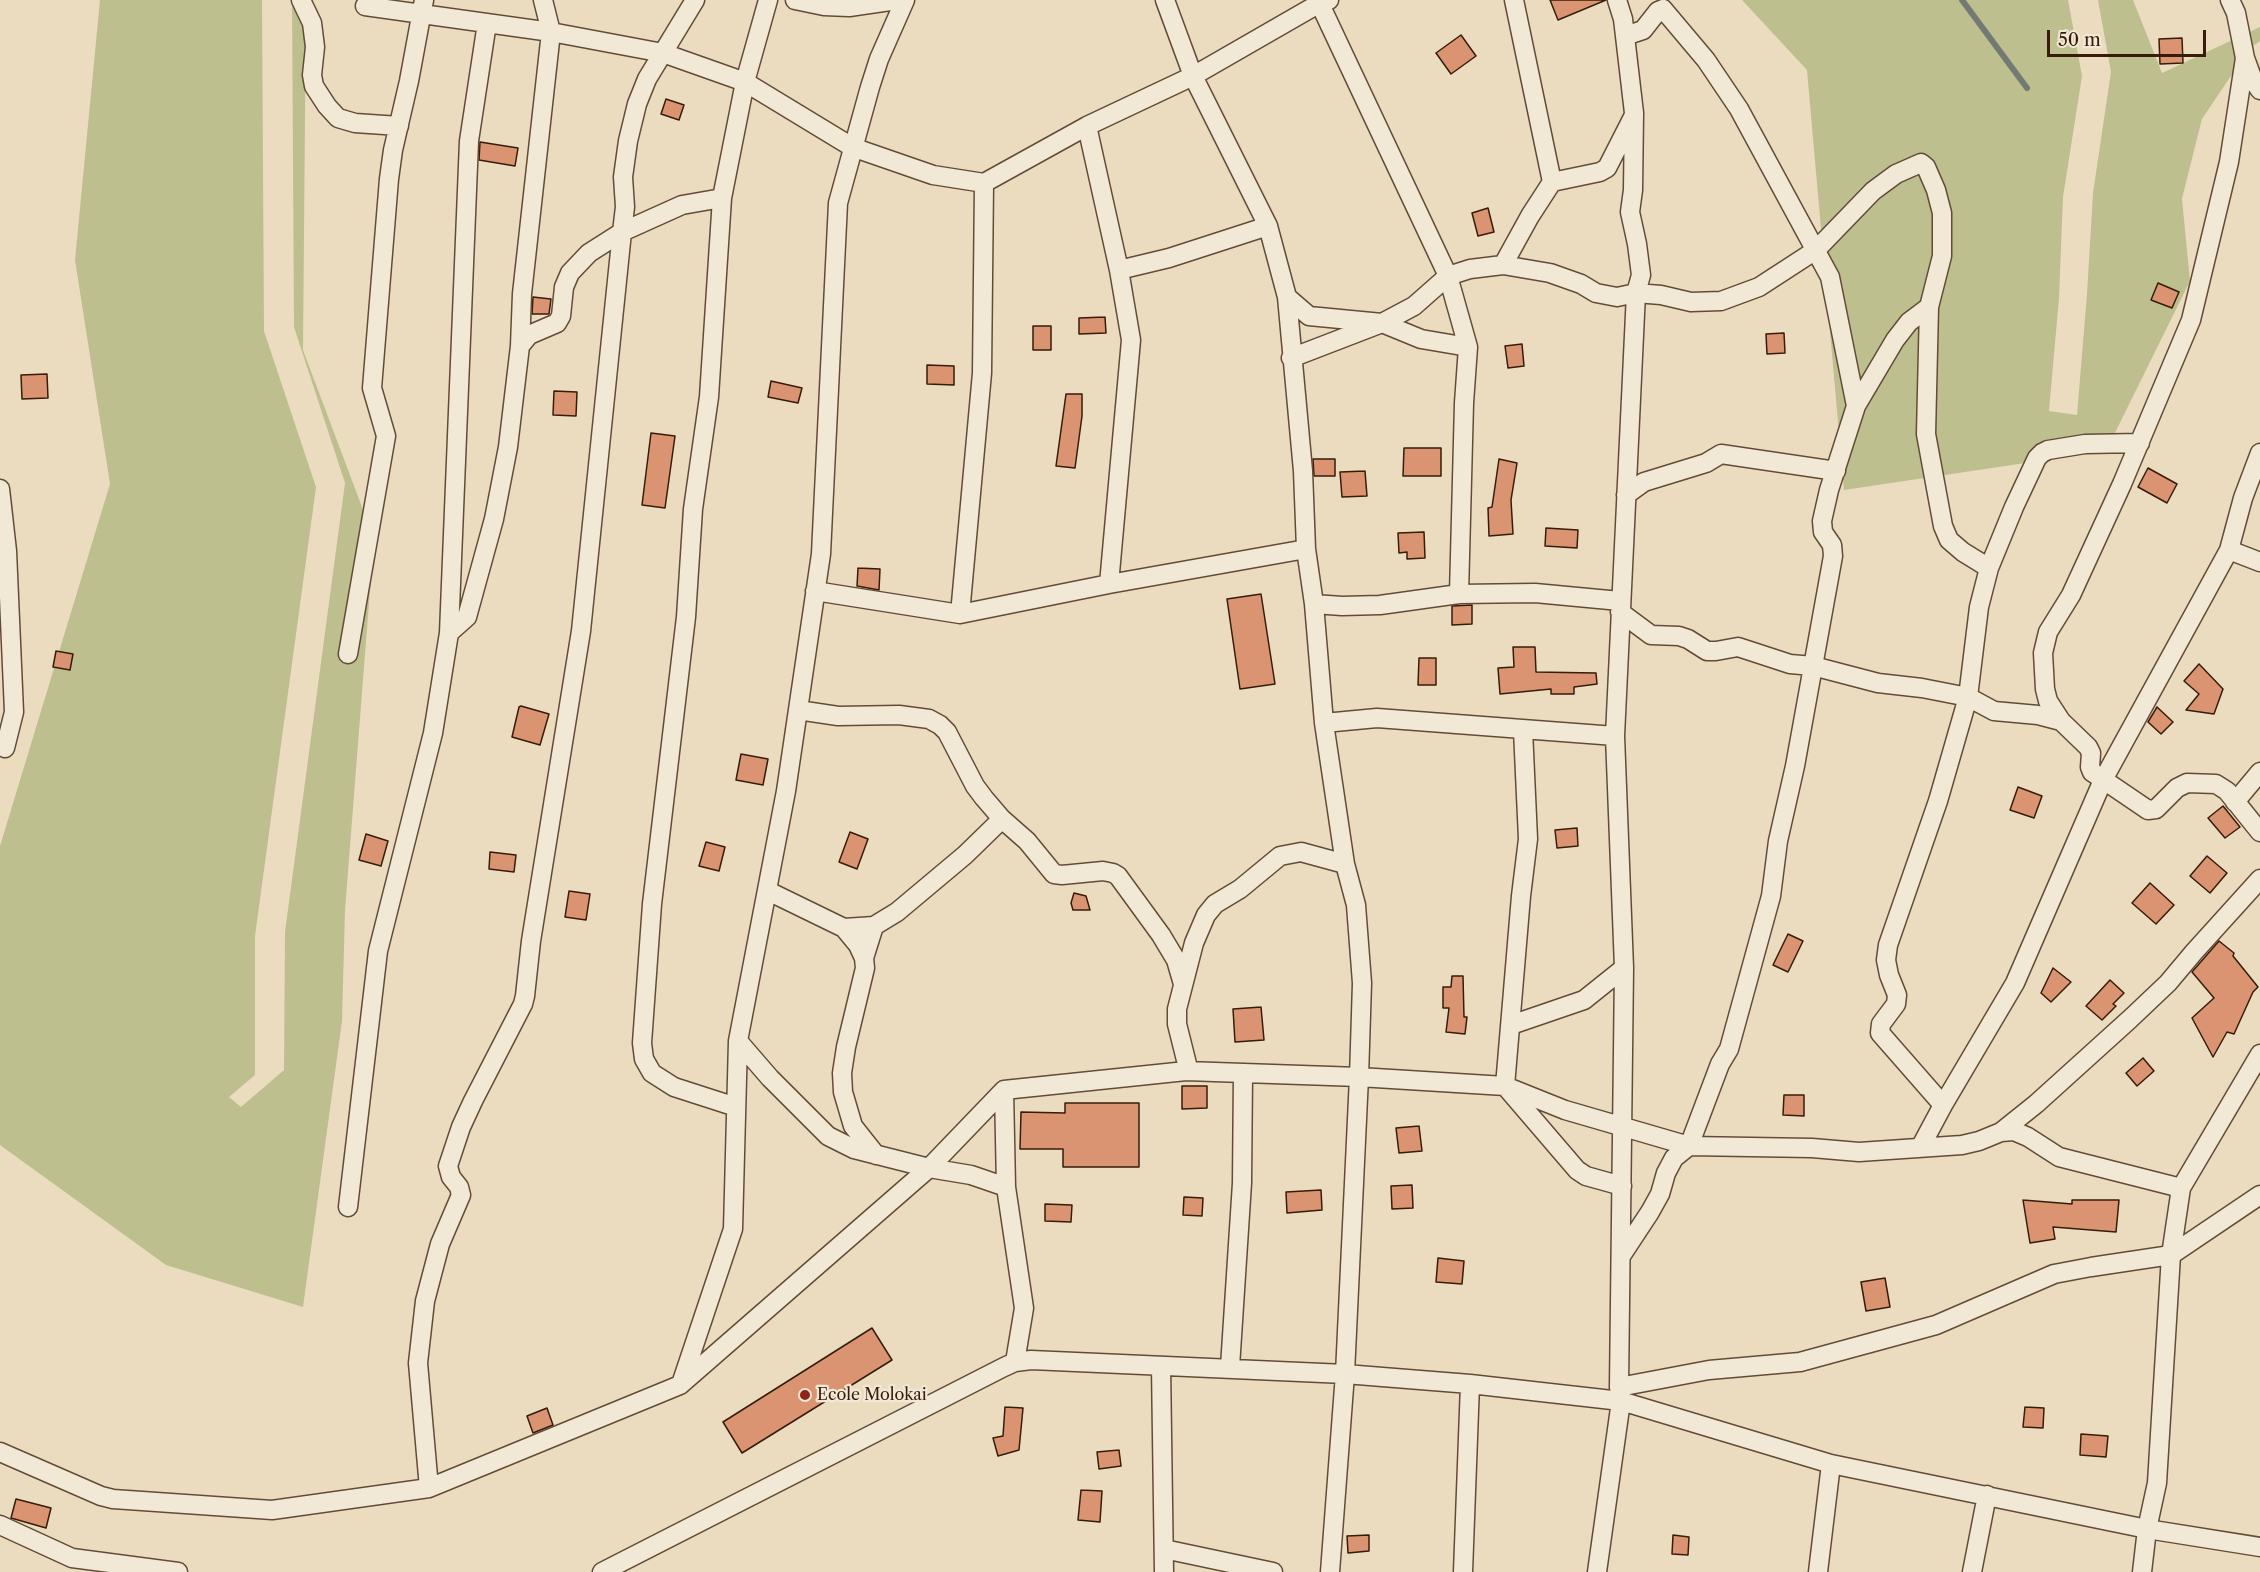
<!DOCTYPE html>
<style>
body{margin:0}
#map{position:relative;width:2260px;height:1572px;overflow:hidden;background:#ebdcc0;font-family:"Libre Caslon Text",serif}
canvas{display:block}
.scale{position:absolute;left:2047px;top:30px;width:159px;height:27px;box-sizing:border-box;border:3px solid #361c09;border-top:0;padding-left:8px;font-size:18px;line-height:21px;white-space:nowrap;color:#361c09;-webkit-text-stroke:4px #f2e8d6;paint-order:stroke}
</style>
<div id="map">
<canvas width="2260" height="1572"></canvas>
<div class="scale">50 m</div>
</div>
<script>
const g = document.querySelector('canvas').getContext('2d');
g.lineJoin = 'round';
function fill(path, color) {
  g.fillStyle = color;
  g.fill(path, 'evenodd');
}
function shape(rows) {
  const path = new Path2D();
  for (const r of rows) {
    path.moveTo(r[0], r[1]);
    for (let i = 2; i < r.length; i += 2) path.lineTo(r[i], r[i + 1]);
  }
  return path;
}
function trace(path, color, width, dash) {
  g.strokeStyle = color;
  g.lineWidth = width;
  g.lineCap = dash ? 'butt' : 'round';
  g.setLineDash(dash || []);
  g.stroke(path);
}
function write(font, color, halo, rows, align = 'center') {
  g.font = font + ' "Libre Caslon Text",serif';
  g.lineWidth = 4.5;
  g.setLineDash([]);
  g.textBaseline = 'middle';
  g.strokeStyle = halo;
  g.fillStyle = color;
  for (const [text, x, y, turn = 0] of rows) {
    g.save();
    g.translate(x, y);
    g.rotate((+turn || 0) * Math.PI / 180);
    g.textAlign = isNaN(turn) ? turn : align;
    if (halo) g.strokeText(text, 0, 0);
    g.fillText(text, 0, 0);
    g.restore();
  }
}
fill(shape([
 [100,0,262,0,264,331,316,487,255,936,255,1075,229,1097,241,1107,284,1070,285,932,345,483,294,327,292,0,306,0,303,350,374,539,345,910,342,1021,303,1307,166,1265,0,1145,0,846,110,484,75,260],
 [1742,0,2068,0,2082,76,2063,197,2059,298,2049,411,2077,415,2087,294,2093,193,2111,72,2098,0,2133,0,2162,73,2260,27,2260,41,2249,49,2202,119,2182,199,2190,281,2106,451,1844,490,1807,70]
]), '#bdbf8e');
trace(shape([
 [1962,0,2027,88]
]), '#737a74', 6);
const building = shape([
 [1550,0,1606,0,1558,20,1550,0],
 [1461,35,1476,56,1451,74,1436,53,1461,35],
 [2182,38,2183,63,2160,64,2159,39,2182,38],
 [666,99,684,105,679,120,661,114,666,99],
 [480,142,518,148,515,166,479,160,480,142],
 [1488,208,1494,232,1478,236,1472,213,1488,208],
 [2158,283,2179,292,2172,308,2151,300,2158,283],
 [533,297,551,299,549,314,532,314,533,297],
 [1105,317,1106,333,1079,334,1079,318,1105,317],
 [1033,326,1051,326,1051,350,1033,350,1033,326],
 [1784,333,1785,353,1767,354,1766,334,1784,333],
 [1522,344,1524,366,1508,368,1505,346,1522,344],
 [927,365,954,366,954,385,927,384,927,365],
 [47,374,48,398,22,399,21,375,47,374],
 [771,381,802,388,798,403,768,397,771,381],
 [554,391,577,392,576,416,553,415,554,391],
 [1066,394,1082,394,1082,416,1075,468,1056,466,1066,394],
 [651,433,675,436,665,508,642,505,651,433],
 [1404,448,1441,448,1441,476,1403,476,1404,448],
 [1313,459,1335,459,1335,476,1314,476,1313,459],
 [1499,459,1517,463,1511,500,1513,534,1489,536,1488,508,1492,507,1499,459],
 [2148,468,2177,484,2167,503,2138,487,2148,468],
 [1365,471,1367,496,1342,497,1340,472,1365,471],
 [1546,528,1578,530,1577,548,1545,546,1546,528],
 [1424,532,1425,558,1407,559,1407,552,1399,553,1398,533,1424,532],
 [858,568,880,569,879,590,857,586,858,568],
 [1261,594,1275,684,1240,689,1227,599,1261,594],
 [1472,605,1472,624,1452,625,1452,606,1472,605],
 [1513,647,1535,647,1536,672,1596,673,1597,684,1574,687,1574,694,1551,694,1551,689,1500,694,1498,668,1514,667,1513,647],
 [56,651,73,654,70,670,53,667,56,651],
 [1419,658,1436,658,1436,685,1418,685,1419,658],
 [2199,664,2223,689,2214,714,2186,710,2199,694,2184,681,2199,664],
 [521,706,549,714,540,745,512,737,519,707,521,706],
 [2157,707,2173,722,2161,734,2148,722,2157,707],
 [741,754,768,759,763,785,736,780,741,754],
 [2018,787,2042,796,2034,818,2010,810,2018,787],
 [2223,806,2240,827,2225,838,2208,818,2223,806],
 [1577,828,1578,846,1557,848,1555,830,1577,828],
 [850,832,868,839,857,869,839,862,850,832],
 [366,834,388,841,381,866,359,860,366,834],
 [706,842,725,847,719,871,699,866,706,842],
 [490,852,516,855,514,872,489,869,490,852],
 [2207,856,2227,873,2210,893,2190,876,2207,856],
 [2150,883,2174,905,2156,924,2132,903,2150,883],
 [569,891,590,894,586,920,565,917,569,891],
 [1074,893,1086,896,1090,910,1073,910,1071,903,1074,893],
 [1788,934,1803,941,1788,972,1773,965,1788,934],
 [2219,941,2234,953,2233,956,2258,987,2253,992,2234,1034,2227,1032,2213,1057,2192,1018,2214,998,2192,972,2219,941],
 [2053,968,2071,982,2051,1002,2041,993,2053,968],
 [1452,976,1463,976,1464,1017,1467,1017,1465,1034,1446,1032,1449,1008,1443,1008,1443,987,1451,987,1452,976],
 [2110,980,2124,993,2113,1004,2116,1006,2102,1020,2086,1006,2110,980],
 [1261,1007,1264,1040,1235,1042,1233,1009,1261,1007],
 [2143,1058,2154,1071,2137,1086,2126,1073,2143,1058],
 [1182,1086,1207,1086,1207,1108,1182,1109,1182,1086],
 [1784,1095,1804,1095,1804,1116,1783,1115,1784,1095],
 [1065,1103,1139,1103,1139,1167,1063,1167,1063,1149,1020,1149,1021,1112,1065,1113,1065,1103],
 [1419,1126,1422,1151,1399,1153,1396,1128,1419,1126],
 [1412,1185,1413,1208,1392,1209,1391,1186,1412,1185],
 [1321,1190,1322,1210,1287,1213,1286,1192,1321,1190],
 [1184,1197,1203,1198,1202,1216,1183,1215,1184,1197],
 [2023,1200,2072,1204,2072,1200,2119,1200,2116,1232,2053,1227,2055,1239,2030,1243,2023,1200],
 [1045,1204,1072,1205,1071,1222,1045,1221,1045,1204],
 [1438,1258,1464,1261,1462,1284,1436,1282,1438,1258],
 [1885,1278,1890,1307,1866,1311,1861,1282,1885,1278],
 [872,1328,892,1360,742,1453,723,1422,872,1328],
 [1005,1407,1023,1408,1019,1450,998,1456,993,1438,1003,1436,1005,1407],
 [2025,1407,2044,1408,2043,1428,2023,1427,2025,1407],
 [547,1408,553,1425,533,1433,527,1416,547,1408],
 [2081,1434,2108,1436,2106,1457,2080,1455,2081,1434],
 [1119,1450,1121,1466,1099,1469,1097,1452,1119,1450],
 [1081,1490,1102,1491,1100,1522,1078,1520,1081,1490],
 [16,1499,51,1508,46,1528,11,1518,16,1499],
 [1369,1535,1369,1551,1348,1553,1347,1536,1369,1535],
 [1673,1535,1689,1537,1688,1555,1672,1554,1673,1535]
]);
fill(building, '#db9471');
trace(building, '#361c09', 1.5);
const minor = shape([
 [301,0,312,23,315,47,312,75,314,86,327,106,338,118,355,123,399,126],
 [795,0,824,6,849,7,897,0],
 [1165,0,1193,76,1268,226,1287,297,1303,471,1306,549,1314,604,1324,723,1345,864,1356,905,1362,983,1359,1077,1345,1374,1330,1572],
 [1318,0,1448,276,1468,347,1464,403,1459,594],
 [2230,0,2236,13,2245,58,2253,80,2260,90],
 [365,6,551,32,663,53,745,82,852,147,933,175,984,183,1087,126,1193,76,1320,3,1329,0],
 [1625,36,1643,30,1658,11,1663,9,1706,60,1739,109,1830,277,1856,406],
 [1087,126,1119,270,1131,340,1109,584],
 [1552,182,1600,172,1607,168,1633,117],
 [1503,265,1530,216,1552,182,1514,0],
 [1119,270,1169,258,1268,226],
 [1287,297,1309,316,1382,323,1421,339,1468,347],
 [520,346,522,294,551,32,543,0],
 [1291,358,1382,323,1414,306,1448,276,1470,269,1503,265,1550,273,1581,284,1596,293,1617,297,1636,293,1661,295,1691,302,1721,301,1759,287,1816,250,1873,191,1896,174,1921,163,1926,167,1936,190,1942,213,1942,256,1929,307,1926,434,1943,526,1949,540,1963,552,1989,568],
 [0,489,7,551,14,712,5,748],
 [1626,495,1644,482,1706,463,1721,454,1836,471],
 [2229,550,2260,562],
 [815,591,960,614,1109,584,1306,549],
 [1314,604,1342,606,1380,605,1459,594,1535,593,1620,601],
 [1620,612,1651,635,1679,636,1688,639,1707,651,1716,651,1738,647,1790,664,1813,666,1878,683,1922,688,1968,697,1994,711,2038,715,2061,721,2088,747,2091,753,2090,767,2092,772,2148,810,2156,809,2177,788,2187,783,2216,784,2227,791,2260,832],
 [960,614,982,373,984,183],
 [449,633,467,617,494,519,508,447,520,346,529,335,557,323,561,316,564,287,570,273,589,253,622,232,682,205,722,198],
 [348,654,386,436,372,388,389,179,393,150,409,81,424,0],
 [798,710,838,716,899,715,929,719,940,725,947,732,975,786,984,798,1002,819,1027,841,1054,874,1062,875,1103,871,1113,873,1118,876,1161,935,1176,960,1183,984],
 [2061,721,2048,701,2045,689,2043,653,2048,632,2071,595,2122,484,2191,320,2229,162,2245,58],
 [1324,723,1377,718,1615,736],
 [1523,730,1528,839,1521,896,1505,1086,1577,1170,1586,1176,1622,1186],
 [2235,802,2260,772],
 [768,891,844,928,858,945,864,958],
 [874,926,864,958,865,968,846,1047,842,1073,843,1092,853,1126,876,1155],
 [844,928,874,926,897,912,965,855,1002,819],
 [1511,1025,1584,1000,1624,968],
 [738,1041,770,1078,828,1136,854,1149,929,1168,971,1175,1006,1187],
 [1186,1071,1187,1064,1177,1024,1177,1009,1194,943,1206,915,1215,904,1240,889,1280,856,1301,852,1345,864],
 [1004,1090,1006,1187,1024,1308,1015,1362],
 [1943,1105,1880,1033,1881,1024,1896,1004,1897,995,1889,975,1886,960,1888,945,1938,801,1968,697,1979,607,1989,568,2014,507,2037,458,2042,453,2048,450,2085,444,2140,443],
 [736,1107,674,1087,652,1073,644,1059,642,1043,652,904,686,617,693,509,709,397,722,198,745,82,768,0],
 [2001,1132,2014,1131,2028,1137,2059,1157,2181,1188],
 [1920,1148,1943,1105,2015,983,2103,780,2229,550,2243,498,2260,453],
 [348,1207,378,951,433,733,449,633,469,141,487,23],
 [1621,1256,1650,1212,1660,1194,1666,1173,1674,1158,1689,1146,1720,1064,1729,1049,1771,896,1778,841,1795,766,1833,556,1832,545,1823,532,1822,521,1829,490,1856,406,1895,340,1909,322,1929,307],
 [1161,1366,1164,1572],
 [1230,1367,1242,1183,1243,1074],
 [681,1384,733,1229,738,1041,786,791,821,554,838,203,870,87,879,59,905,0],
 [1619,1387,1709,1370,1800,1362,1936,1325,2054,1274,2091,1267,2171,1255,2260,1195],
 [0,1452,101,1496,113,1499,272,1510,429,1488,680,1385,929,1168,1004,1090,1186,1071,1359,1077,1505,1086,1565,1110,1689,1146,1812,1148,1859,1152,1962,1145,1979,1141,2001,1132,2036,1104,2130,1019,2168,983,2194,952,2260,879],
 [429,1488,418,1363,425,1301,440,1244,461,1195,459,1187,451,1177,448,1166,461,1127,473,1101,523,1004,525,996,531,941,581,631,622,232,625,207,623,177,628,141,637,104,647,79,695,0],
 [0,1525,72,1558,178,1572],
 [1164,1549,1273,1572],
 [602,1572,1004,1367,1015,1362,1031,1360,1345,1374,1470,1384,1621,1401,1831,1464,2147,1529,2260,1547],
 [1463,1572,1470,1384],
 [1597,1572,1621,1401,1619,1387,1624,968,1615,736,1636,293,1641,275,1637,244,1630,212,1633,190,1634,113,1623,19,1617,0],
 [1818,1572,1831,1464],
 [1972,1572,1987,1495],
 [2142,1572,2147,1529,2157,1483,2171,1255,2181,1188,2260,1054]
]);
trace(minor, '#634c37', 21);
trace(minor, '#f2e8d6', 18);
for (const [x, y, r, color] of [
 [805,1395,6,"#8f2418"]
]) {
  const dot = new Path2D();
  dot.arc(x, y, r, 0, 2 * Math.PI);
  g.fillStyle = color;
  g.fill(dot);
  trace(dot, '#f2e8d6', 2);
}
write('16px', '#361c09', '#f2e8d6', [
 ["Ecole Molokai",817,1395]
], 'left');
</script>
